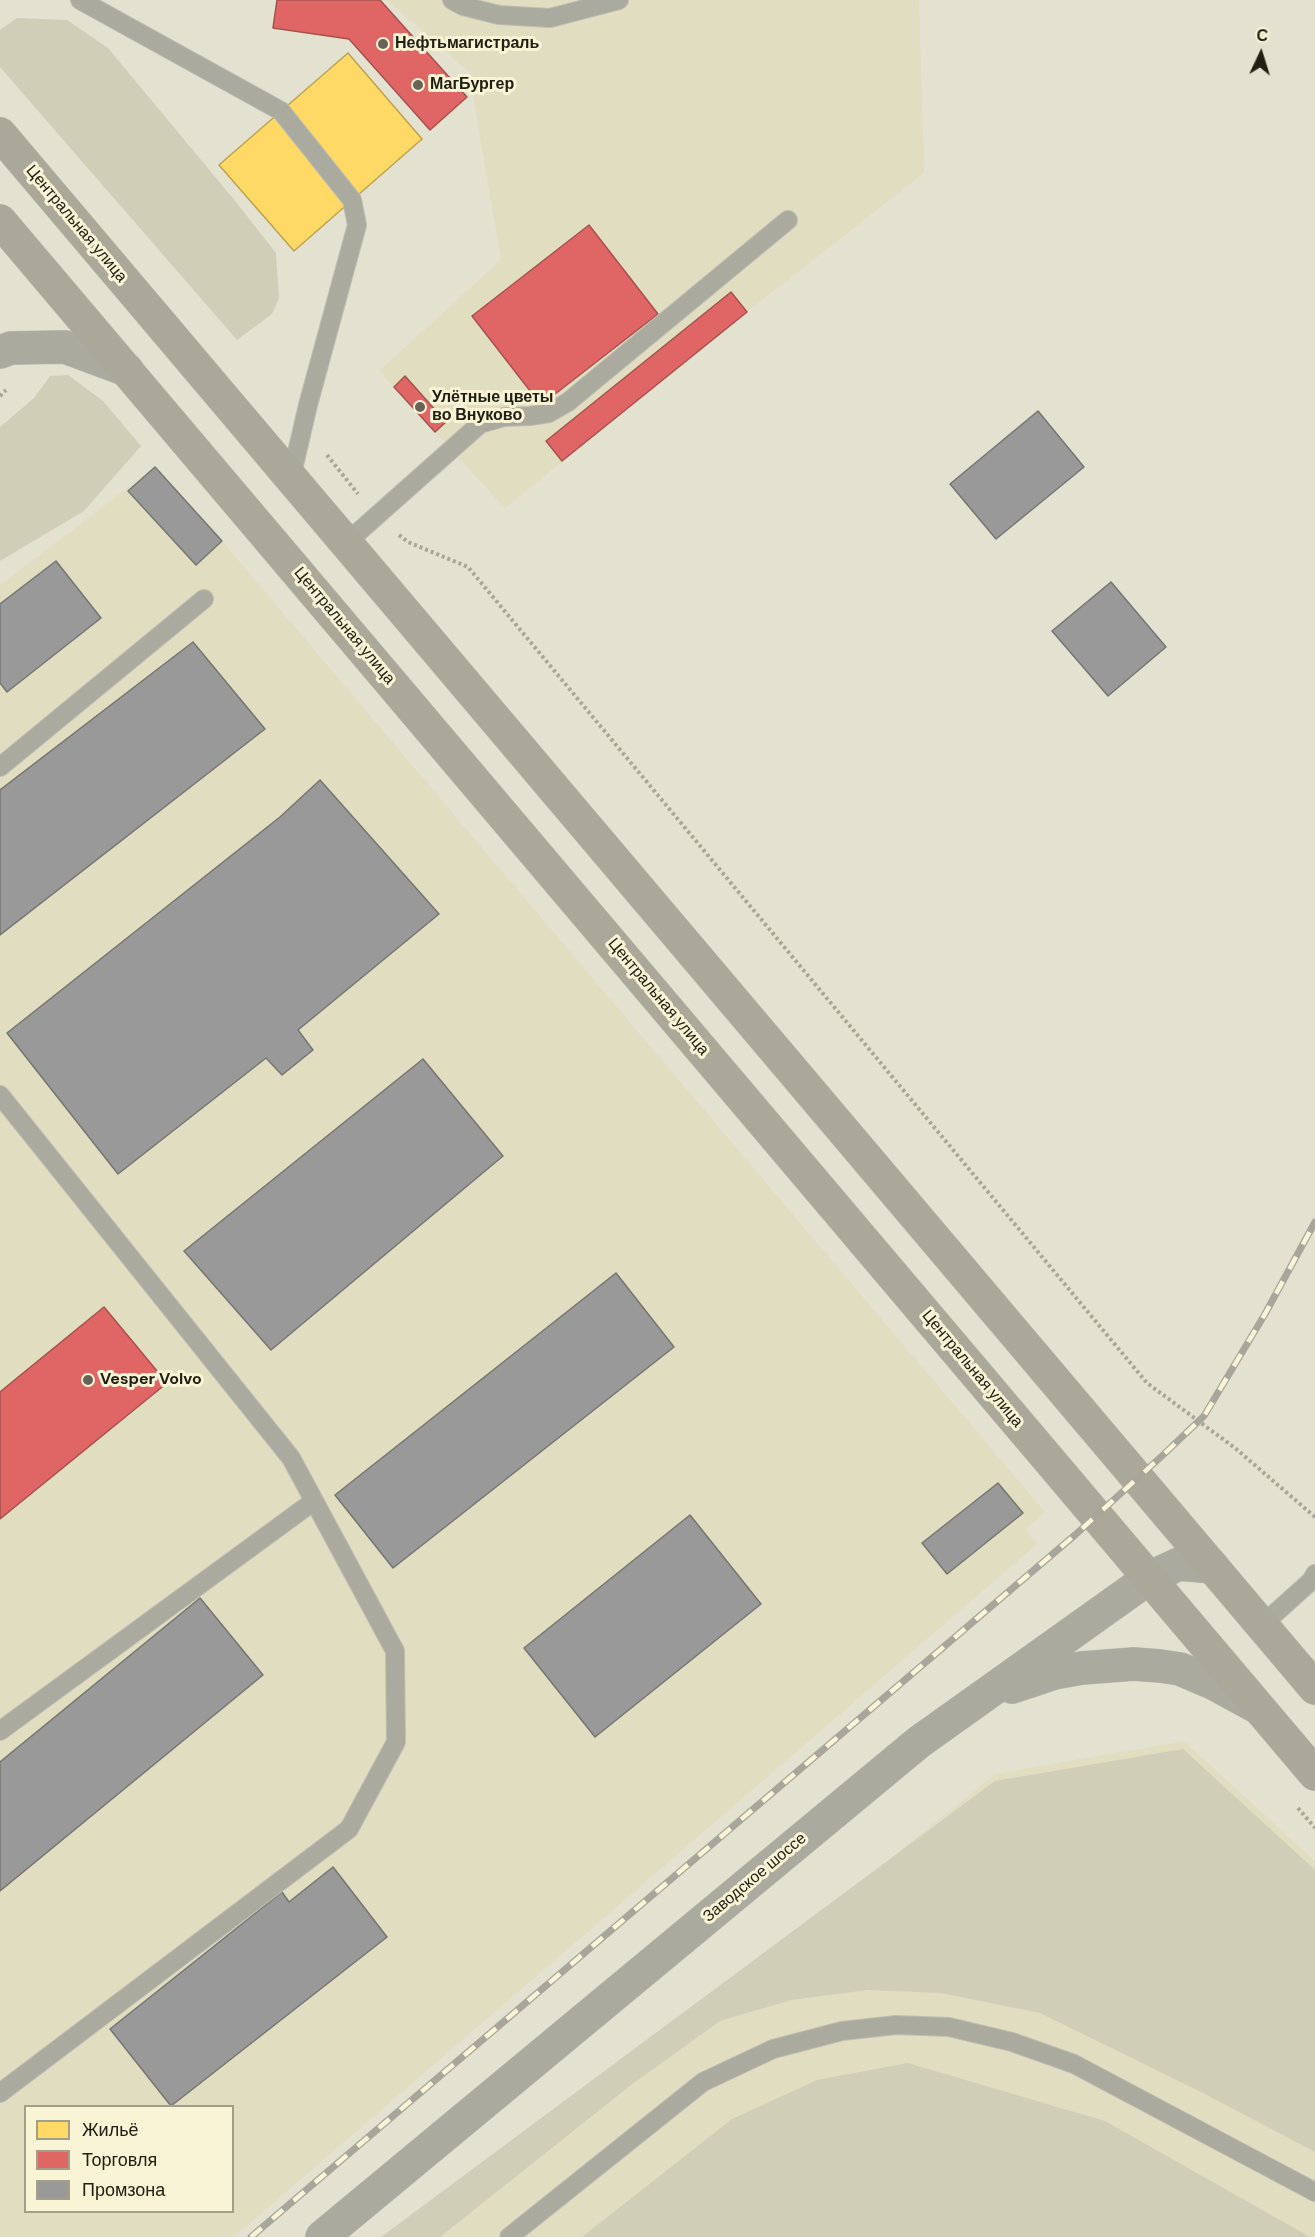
<!DOCTYPE html>
<meta charset="utf-8">
<style>
body{margin:0}
#map{position:relative;width:1315px;height:2237px;overflow:hidden;background:#e3e1d0;font-family:"DM Sans",sans-serif}
canvas{display:block}
.legend{position:absolute;left:24px;top:2105px;width:210px;height:108px;box-sizing:border-box;background:#f8f4d5;border:2px solid #a29f88;margin:0;padding:8px 10px;list-style:none;font-size:18px;color:#212014}
.legend li{display:flex;align-items:center;gap:12px;height:30px}
.legend b{width:30px;border:2px solid #a29f88}
.north{position:absolute;left:1231px;top:24px;width:60px;height:60px;-webkit-text-stroke:4px #f8f4d5;paint-order:stroke;rotate:4deg;font-size:16px;font-weight:700;line-height:24px;text-align:center;color:#212014}
.north::after{content:'';display:block;margin:auto;width:21px;height:27px;background:#212014;clip-path:polygon(50% 0,100% 100%,50% 72%,0 100%)}
</style>
<div id="map">
<canvas width="1315" height="2237"></canvas>
<ul class="legend">
<li><b style="height:16px;background:#ffd966"></b>Жильё</li>
<li><b style="height:16px;background:#e06666"></b>Торговля</li>
<li><b style="height:16px;background:#999"></b>Промзона</li>
</ul>
<div class="north">С</div>
</div>
<script>
const g = document.querySelector('canvas').getContext('2d');
g.lineJoin = 'round';
function fill(path, color) {
  g.fillStyle = color;
  g.fill(path, 'evenodd');
}
function shape(rows) {
  const path = new Path2D();
  for (const r of rows) {
    path.moveTo(r[0], r[1]);
    for (let i = 2; i < r.length; i += 2) path.lineTo(r[i], r[i + 1]);
  }
  return path;
}
function trace(path, color, width, dash) {
  g.strokeStyle = color;
  g.lineWidth = width;
  g.lineCap = dash ? 'butt' : 'round';
  g.setLineDash(dash || []);
  g.stroke(path);
}
function write(font, color, halo, rows, align = 'center') {
  g.font = font + ' "DM Sans",sans-serif';
  g.lineWidth = 6;
  g.setLineDash([]);
  g.textBaseline = 'middle';
  g.strokeStyle = halo;
  g.fillStyle = color;
  for (const [text, x, y, turn = 0] of rows) {
    g.save();
    g.translate(x, y);
    g.rotate((+turn || 0) * Math.PI / 180);
    g.textAlign = isNaN(turn) ? turn : align;
    if (halo) g.strokeText(text, 0, 0);
    g.fillText(text, 0, 0);
    g.restore();
  }
}
fill(shape([
 [387,0,919,0,924,173,747,312,505,508,379,371,501,260,469,72],
 [155,467,222,541,1045,1512,1026,1529,1036,1545,234,2237,0,2237,0,585],
 [26,2106,232,2106,232,2212,26,2212],
 [1184,1741,1315,1861,1315,2237,422,2237,995,1774]
]), '#e1ddc1');
fill(shape([
 [17,18,67,20,108,48,236,202,276,253,279,298,272,314,237,340,0,67,0,30],
 [68,375,103,401,141,446,84,511,0,561,0,427,34,398,50,376],
 [1183,1749,1315,1870,1315,2152,1205,2094,1040,2013,941,1993,868,1990,791,2000,720,2021,631,2085,440,2237,381,2237,995,1781],
 [908,2063,1105,2121,1310,2237,582,2237,732,2119,817,2080]
]), '#d1ceb8');
const homes = shape([
 [348,53,422,139,294,251,219,165,348,53]
]);
fill(homes, '#ffd966');
trace(homes, '#bca24d', 1.5);
const shops = shape([
 [277,0,380,0,467,97,430,130,349,39,273,28,277,0],
 [589,225,658,314,541,405,472,316,589,225],
 [731,292,747,312,562,461,546,441,731,292],
 [405,376,446,422,435,432,394,387,405,376],
 [104,1307,167,1383,0,1519,0,1392,104,1307]
]);
fill(shops, '#e06666');
trace(shops, '#a7514d', 1.5);
const industry = shape([
 [1038,411,1084,467,996,539,950,484,1038,411],
 [155,467,222,541,196,565,128,491,155,467],
 [56,561,101,618,7,692,0,683,0,604,56,561],
 [1111,582,1166,647,1108,696,1052,631,1111,582],
 [193,642,265,729,0,935,0,790,193,642],
 [320,780,439,914,298,1030,313,1050,282,1075,266,1058,118,1174,7,1033,280,817,320,780],
 [423,1059,503,1156,271,1350,184,1251,423,1059],
 [616,1273,674,1347,393,1568,335,1495,616,1273],
 [998,1483,1023,1513,947,1574,922,1543,998,1483],
 [690,1515,761,1604,595,1737,524,1648,690,1515],
 [200,1598,263,1675,0,1891,0,1762,200,1598],
 [333,1867,387,1937,171,2106,110,2029,282,1892,289,1902,333,1867]
]);
fill(industry, '#999');
trace(industry, '#757571', 1.5);
const service = shape([
 [80,0,281,111,352,200,357,225,308,405,291,478],
 [452,0,463,6,499,15,550,18,619,0],
 [346,543,480,424,504,417,530,416,549,413,568,402,788,220],
 [0,767,204,599],
 [0,1095,291,1458,395,1651,396,1742,349,1829,0,2093],
 [1262,1625,1311,1581,1315,1574],
 [0,1731,314,1501],
 [509,2237,703,2082,773,2049,842,2031,896,2025,949,2027,1012,2042,1074,2064,1315,2192]
]);
const minor = shape([
 [0,352,11,348,65,347,127,370]
]);
const tertiary = shape([
 [1012,1687,1054,1673,1082,1668,1134,1664,1160,1666,1180,1669,1213,1683,1257,1707],
 [322,2237,919,1742,1149,1578,1179,1564,1213,1567]
]);
const secondary = shape([
 [0,134,1315,1688],
 [0,221,1315,1774]
]);
trace(service, '#bebdb0', 20);
trace(minor, '#bebdb0', 34);
trace(tertiary, '#bebdb0', 34);
trace(secondary, '#bebdb0', 34);
trace(shape([
 [0,396,6,390],
 [327,455,358,494],
 [399,535,408,542,468,567,1147,1383,1235,1448,1315,1517],
 [1298,1808,1315,1828]
]), '#a7a69a', 4, [3, 3]);
trace(service, '#abaa9e', 18);
trace(minor, '#abaa9e', 33);
trace(tertiary, '#abaa9e', 33);
trace(secondary, '#aaa899', 33);
const rail = shape([
 [251,2237,1075,1535,1163,1455,1204,1416,1265,1314,1315,1222]
]);
trace(rail, '#a8a69a', 7);
trace(rail, '#f8f4d5', 4.5, [14]);
for (const [x, y, r, color] of [
 [383,44,6,"#656456"],
 [418,85,6,"#656456"],
 [420,407,6,"#656456"],
 [88,1380,6,"#656456"]
]) {
  const dot = new Path2D();
  dot.arc(x, y, r, 0, 2 * Math.PI);
  g.fillStyle = color;
  g.fill(dot);
  trace(dot, '#f8f4d5', 2);
}
write('bold 16px', '#212014', '#f8f4d5', [
 ["Нефтьмагистраль",395,44],
 ["МагБургер",430,85],
 ["Улётные цветы",432,398],
 ["во Внуково",432,416],
 ["Vesper Volvo",100,1380]
], 'left');
write('16px', '#212014', '#f8f4d5', [
 ["Центральная улица",76,224,50],
 ["Центральная улица",344,626,50],
 ["Центральная улица",658,997,50],
 ["Центральная улица",972,1369,50],
 ["Заводское шоссе",755,1878,-40]
]);
</script>
